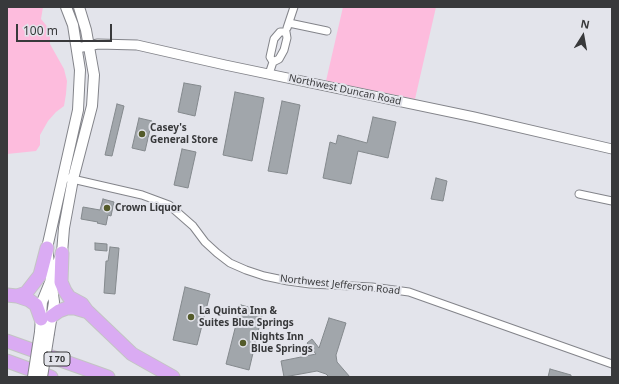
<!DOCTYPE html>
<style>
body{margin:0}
#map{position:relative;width:619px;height:384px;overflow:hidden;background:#e3e4eb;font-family:"Noto Sans",sans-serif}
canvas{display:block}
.frame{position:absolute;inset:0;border:8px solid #38393b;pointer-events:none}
.north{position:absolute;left:563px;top:16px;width:40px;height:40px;-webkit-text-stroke:3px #e3e4eb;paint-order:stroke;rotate:11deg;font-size:11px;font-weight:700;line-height:16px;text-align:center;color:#38393b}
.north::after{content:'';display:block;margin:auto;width:14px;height:18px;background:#38393b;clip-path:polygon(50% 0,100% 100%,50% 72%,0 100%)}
.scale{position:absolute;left:16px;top:24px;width:96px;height:18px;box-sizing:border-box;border:2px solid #38393b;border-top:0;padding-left:5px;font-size:12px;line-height:14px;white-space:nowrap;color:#38393b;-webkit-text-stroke:3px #e3e4eb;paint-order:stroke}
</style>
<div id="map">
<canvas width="619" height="384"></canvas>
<div class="frame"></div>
<div class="north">N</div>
<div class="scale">100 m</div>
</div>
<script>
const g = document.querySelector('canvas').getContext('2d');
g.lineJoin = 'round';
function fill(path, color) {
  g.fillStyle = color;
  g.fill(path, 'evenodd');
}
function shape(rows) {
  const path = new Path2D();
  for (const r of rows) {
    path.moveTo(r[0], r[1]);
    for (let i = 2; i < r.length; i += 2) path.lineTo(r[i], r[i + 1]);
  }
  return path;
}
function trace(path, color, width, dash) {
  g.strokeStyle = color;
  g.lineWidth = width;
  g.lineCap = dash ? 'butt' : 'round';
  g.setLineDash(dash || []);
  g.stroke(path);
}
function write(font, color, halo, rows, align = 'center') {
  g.font = font + ' "Noto Sans",sans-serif';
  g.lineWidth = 4;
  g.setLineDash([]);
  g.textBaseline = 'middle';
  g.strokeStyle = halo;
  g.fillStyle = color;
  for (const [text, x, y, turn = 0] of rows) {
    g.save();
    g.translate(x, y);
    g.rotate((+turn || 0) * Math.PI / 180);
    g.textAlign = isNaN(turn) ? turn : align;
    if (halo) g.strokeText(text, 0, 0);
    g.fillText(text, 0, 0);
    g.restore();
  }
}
fill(shape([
 [7,7,43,7,41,19,50,30,50,44,64,69,67,81,66,94,64,106,56,112,48,121,40,135,40,145,36,151,7,154],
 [343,7,436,7,415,99,326,81]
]), '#fdbcdd');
const building = shape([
 [184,83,201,86,195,116,178,112,184,83],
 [235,92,264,98,252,161,223,155,235,92],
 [282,101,300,105,287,174,268,171,282,101],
 [117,104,124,106,112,156,105,155,117,104],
 [373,117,396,122,388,158,358,151,351,184,323,178,330,142,336,144,338,135,367,143,373,117],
 [139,118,152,121,145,151,132,148,139,118],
 [182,149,196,152,188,188,174,185,182,149],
 [436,178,447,181,443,201,431,199,436,178],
 [103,199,114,202,111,216,108,215,106,225,97,223,98,222,81,219,83,207,100,210,103,199],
 [95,243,107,244,107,251,95,250,95,243],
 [110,247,119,248,115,294,104,293,106,261,108,261,110,247],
 [185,287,210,294,197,345,173,340,185,287],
 [241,305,263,311,249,370,226,364,241,305],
 [329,318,346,323,336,355,337,362,350,377,329,377,326,374,317,371,284,377,281,361,316,354,307,343,312,339,319,348,329,318],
 [550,369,571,375,571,377,548,377,550,369]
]);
fill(building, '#a1a6ab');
trace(building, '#84898d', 1);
const minor = shape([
 [289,23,327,31],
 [287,28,294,7],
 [269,74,273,62,279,59,284,50,287,38,286,32,280,32,274,39,270,57,273,62],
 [68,178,142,195,169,205,193,226,205,242,217,253,230,263,246,270,264,276,288,281,310,284,372,287,409,292,612,364],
 [579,194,612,201]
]);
const tertiary = shape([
 [77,48,98,44,137,45,225,65,474,117,612,149]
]);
const secondary = shape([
 [40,332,42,302,62,253,64,228,73,179,92,106,94,75,86,30,79,7],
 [49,333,54,302,47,248,78,110,80,70,73,25,66,7]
]);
const motorway = shape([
 [62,253,61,282,65,291,69,297,82,304,87,311,132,354,173,377],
 [7,295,17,296,29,300,36,305,41,319],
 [17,296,26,293,40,275,47,248],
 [52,316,59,311,67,308,75,308,85,311],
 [7,341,108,377],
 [7,361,51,377]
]);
trace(minor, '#83848a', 9);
trace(tertiary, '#83848a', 11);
trace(secondary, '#83848a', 12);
trace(motorway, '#c3c4c4', 15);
trace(minor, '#fff', 7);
trace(tertiary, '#fff', 9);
trace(secondary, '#fff', 10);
trace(motorway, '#daabf3', 13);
const secondaryBridge = shape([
 [33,377,40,332],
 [42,377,49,333]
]);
trace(secondaryBridge, '#83848a', 12, []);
trace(secondaryBridge, '#fff', 10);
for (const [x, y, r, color] of [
 [142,134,4,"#545b2a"],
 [107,208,4,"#545b2a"],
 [191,317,4,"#545b2a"],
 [243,343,4,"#545b2a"]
]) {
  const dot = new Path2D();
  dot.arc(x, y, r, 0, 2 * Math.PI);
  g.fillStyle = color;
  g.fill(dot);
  trace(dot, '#e3e4eb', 1.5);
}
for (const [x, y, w] of [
 [57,359,26]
]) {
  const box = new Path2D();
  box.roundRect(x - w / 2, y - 7, w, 14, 3);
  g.fillStyle = '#e3e4eb';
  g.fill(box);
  trace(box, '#38393b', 1);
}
write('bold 9px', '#38393b', null, [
 ["I 70",57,359]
]);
write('10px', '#38393b', '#e3e4eb', [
 ["Northwest Duncan Road",345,90,12],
 ["Northwest Jefferson Road",340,285,6]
]);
write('bold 10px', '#38393b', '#e3e4eb', [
 ["Casey's",150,128],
 ["General Store",150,140],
 ["Crown Liquor",115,208],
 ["La Quinta Inn &",199,311],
 ["Suites Blue Springs",199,323],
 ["Nights Inn",251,337],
 ["Blue Springs",251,349]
], 'left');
</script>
